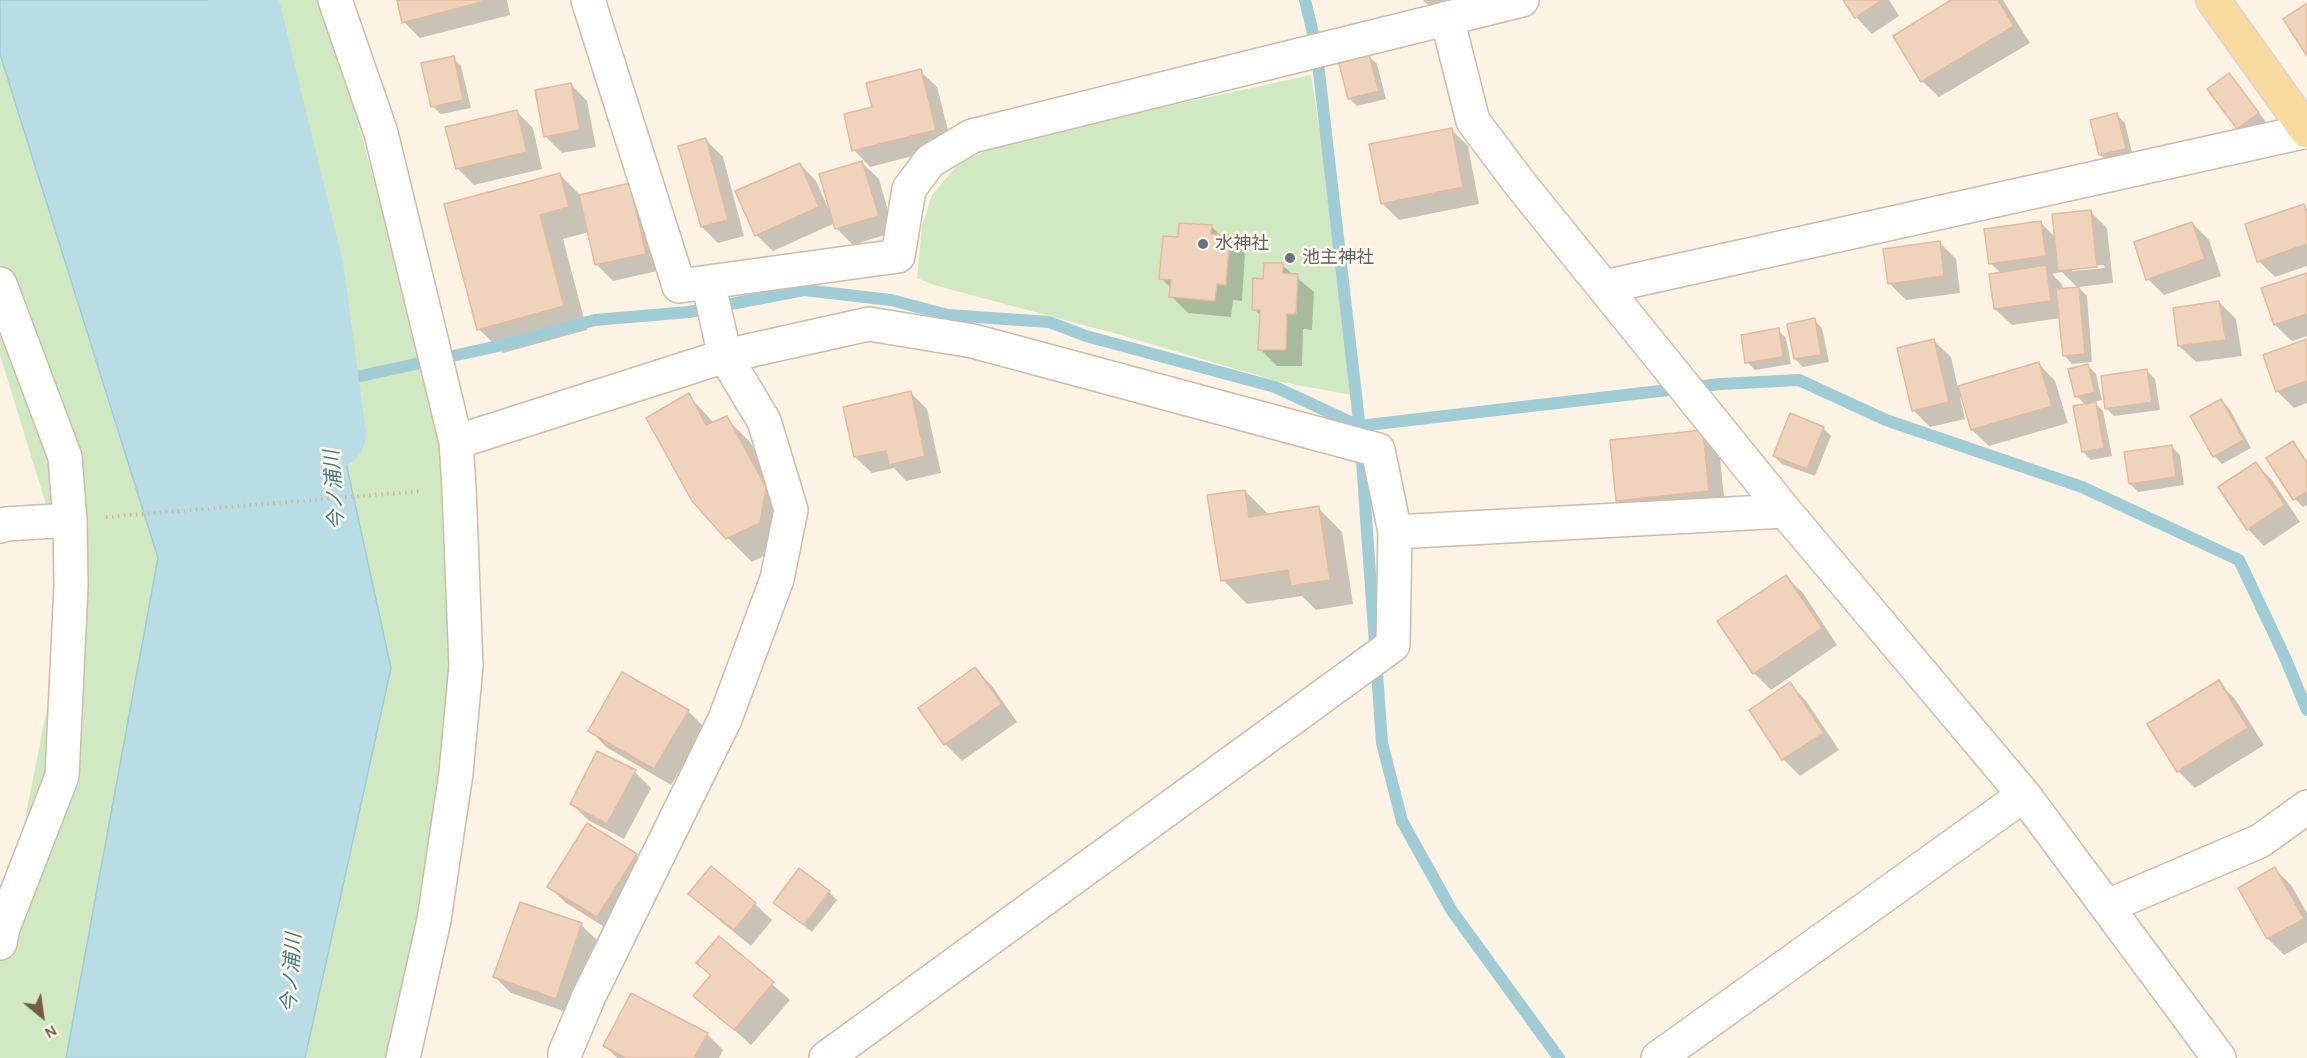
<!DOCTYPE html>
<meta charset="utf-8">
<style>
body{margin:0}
#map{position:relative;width:2307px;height:1058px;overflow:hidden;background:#fcf3e4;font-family:Karla,sans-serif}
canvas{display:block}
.north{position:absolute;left:12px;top:986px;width:60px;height:60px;-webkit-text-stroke:4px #fff7ea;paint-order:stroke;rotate:151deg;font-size:16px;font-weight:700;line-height:24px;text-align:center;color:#745a4a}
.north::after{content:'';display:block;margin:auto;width:21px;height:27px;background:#745a4a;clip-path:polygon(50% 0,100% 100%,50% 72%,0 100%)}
</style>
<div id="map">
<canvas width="2307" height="1058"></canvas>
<div class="north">N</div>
</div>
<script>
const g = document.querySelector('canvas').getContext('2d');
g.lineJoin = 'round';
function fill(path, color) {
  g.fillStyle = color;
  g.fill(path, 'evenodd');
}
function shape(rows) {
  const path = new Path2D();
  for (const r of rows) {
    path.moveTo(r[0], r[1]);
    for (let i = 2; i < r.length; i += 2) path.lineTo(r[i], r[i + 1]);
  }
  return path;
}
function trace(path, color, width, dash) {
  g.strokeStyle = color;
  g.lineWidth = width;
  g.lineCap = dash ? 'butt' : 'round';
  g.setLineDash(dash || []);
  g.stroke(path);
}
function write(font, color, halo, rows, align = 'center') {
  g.font = font + ' Karla,"Noto Sans JP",sans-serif';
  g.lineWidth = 5;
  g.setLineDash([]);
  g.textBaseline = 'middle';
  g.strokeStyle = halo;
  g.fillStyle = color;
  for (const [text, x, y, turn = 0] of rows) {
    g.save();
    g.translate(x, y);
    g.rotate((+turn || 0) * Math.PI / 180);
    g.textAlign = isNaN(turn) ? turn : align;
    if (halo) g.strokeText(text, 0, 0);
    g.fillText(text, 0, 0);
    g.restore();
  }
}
fill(shape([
 [0,0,324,0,459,488,434,920,402,1058,0,1058,0,946,71,586,0,355],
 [1311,75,1362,397,1276,381,1128,337,934,285,917,278,922,226,932,195,959,163,1007,141]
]), '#d1e9c3');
const water = shape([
 [0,0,240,0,256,52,391,668,305,1058,66,1058,158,558,0,54,0,0]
]);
fill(water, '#b9dde5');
trace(water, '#a0ccd6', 1.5);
fill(shape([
 [398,0,507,0,510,15,420,38,404,22],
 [1423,0,1446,0,1433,10],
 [1845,0,1889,0,1899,16,1872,34,1856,17],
 [1954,0,2003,0,2030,43,1939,97,1922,81],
 [1369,56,1377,64,1386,99,1357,106,1349,98],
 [453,58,461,66,471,108,441,114,432,106],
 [920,71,937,87,952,146,870,167,854,150,873,108],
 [2237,83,2266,122,2247,136,2210,89],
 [571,84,587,101,596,147,562,153,545,136],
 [516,111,533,128,542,169,474,185,457,168],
 [2117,115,2125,123,2133,157,2109,163,2100,155],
 [1451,129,1468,146,1479,204,1399,220,1382,203],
 [706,140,723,157,744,236,718,243,702,227],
 [862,163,879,179,894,232,853,245,836,228,835,223,773,251,756,235,800,164,816,181,828,208],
 [560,175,581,196,629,184,662,270,613,281,597,265,589,232,563,239,587,330,503,353,479,329],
 [2303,205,2307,209,2307,266,2275,277,2259,261],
 [2090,211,2107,228,2113,283,2078,287,2087,296,2092,362,2072,364,2064,355,2061,318,2012,325,1995,309,2001,273,1991,264,2041,223,2057,239],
 [2104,265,2105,268,2072,271,2072,268],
 [2062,272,2078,288,2063,290,2062,284,2052,274],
 [2192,223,2209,240,2221,276,2164,295,2148,279],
 [1212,227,1221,236,1229,236,1245,253,1242,301,1233,300,1231,317,1188,313,1171,296,1172,289,1161,278,1179,238],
 [1939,242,1956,259,1960,293,1906,300,1889,283],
 [1282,265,1314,292,1312,330,1303,329,1302,366,1277,366,1260,349,1261,316,1254,309],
 [2307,274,2307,336,2292,341,2275,325,2263,289],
 [2219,302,2236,319,2242,356,2196,362,2179,346],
 [1814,320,1822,328,1829,362,1803,367,1795,359],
 [1778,330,1786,338,1791,364,1755,370,1747,362],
 [1934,341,1951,357,1958,388,2039,364,2055,381,2068,423,1989,446,1972,430,1962,397,1960,397,1965,419,1930,427,1913,410],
 [2307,341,2307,403,2294,408,2277,391],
 [2088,366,2096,374,2102,400,2094,402,2103,411,2112,456,2091,460,2083,452,2086,405,2076,396],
 [2147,371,2155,379,2160,410,2114,416,2106,408],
 [911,393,927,409,941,473,906,481,894,468,872,473,855,457],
 [688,395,714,423,726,418,750,442,790,513,783,546,752,562,728,538],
 [2221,400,2229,408,2251,448,2222,464,2214,456],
 [1823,428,1831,436,1815,476,1782,464,1774,456],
 [1702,432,1719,448,1725,507,1634,517,1618,501],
 [2293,443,2307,461,2307,505,2303,507,2295,499,2268,458],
 [2172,447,2180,455,2184,485,2138,492,2130,484],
 [2256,464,2272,480,2300,522,2264,546,2248,529],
 [1245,491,1269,515,1318,508,1342,532,1353,604,1316,610,1302,596,1247,604,1223,580],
 [1786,577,1803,593,1837,645,1771,690,1754,673,1719,621],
 [975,669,992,686,1017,722,962,761,945,744,920,708],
 [2218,682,2235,699,2264,745,2195,788,2178,771,2149,725],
 [1790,684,1806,701,1839,750,1800,776,1783,759,1751,711],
 [688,711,705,728,671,785,606,747,590,730],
 [635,772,651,788,624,839,588,820,572,804],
 [636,855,652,872,614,933,566,903,549,887],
 [2274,868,2291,885,2307,913,2307,942,2284,955,2268,939],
 [829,892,837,900,812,932,775,903],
 [690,894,755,904,772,920,751,946,707,910],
 [581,925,598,941,572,1014,511,993,495,977],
 [719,938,790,1000,751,1045,695,995,712,977,698,963],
 [707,1034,723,1050,719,1058,617,1058,605,1046]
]), '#0003');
trace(shape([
 [1305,0,1316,46,1360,430],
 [324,384,503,345,595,320,689,312,804,290,891,300,948,315,1049,322,1086,336,1275,387,1359,426,1720,384,1799,380,1886,420,2082,487,2239,560,2283,653,2307,710],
 [1361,447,1382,743,1402,821,1452,911,1559,1058]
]), '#a0ccd6', 12);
trace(shape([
 [243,0,309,271,331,434]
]), '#b9dde5', 70);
const building = shape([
 [397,0,489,0,402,23,397,0],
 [1843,0,1882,0,1855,18,1843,0],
 [1951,0,1998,0,2014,26,1921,82,1893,36,1951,0],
 [2307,3,2307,56,2283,19,2307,3],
 [1369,55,1379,91,1348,99,1339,63,1369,55],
 [454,56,463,100,431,107,421,63,454,56],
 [921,69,936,130,852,151,844,114,872,107,866,83,921,69],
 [2229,73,2259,113,2237,129,2207,89,2229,73],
 [571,83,580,130,544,137,535,90,571,83],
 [517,110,527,152,456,169,445,127,517,110],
 [2117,113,2126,149,2099,155,2090,120,2117,113],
 [1452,128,1463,187,1381,204,1369,144,1452,128],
 [706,138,728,220,701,227,678,146,706,138],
 [862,161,879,216,835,229,819,174,862,161],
 [800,163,819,207,755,236,735,191,800,163],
 [560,173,569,207,540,215,564,306,477,330,444,204,560,173],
 [630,183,646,254,595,265,579,195,630,183],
 [2304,204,2307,214,2307,244,2257,262,2245,224,2304,204],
 [2091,210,2097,267,2058,271,2052,214,2091,210],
 [2041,221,2046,256,1989,264,1984,229,2041,221],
 [2192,222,2205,259,2146,280,2134,242,2192,222],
 [1179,223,1212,225,1211,234,1230,235,1226,285,1217,284,1215,301,1169,297,1171,280,1159,279,1163,236,1178,237,1179,223],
 [1940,241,1944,276,1888,284,1883,249,1940,241],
 [1264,263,1283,263,1283,273,1298,274,1296,314,1287,314,1286,350,1258,350,1260,310,1252,310,1253,278,1263,279,1264,263],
 [2046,265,2051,301,1994,309,1989,274,2046,265],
 [2307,273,2307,314,2274,325,2261,288,2307,273],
 [2079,287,2085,354,2063,356,2056,289,2079,287],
 [2219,301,2226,340,2178,346,2173,308,2219,301],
 [1815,318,1821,355,1794,359,1787,324,1815,318],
 [1779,328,1783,357,1745,363,1741,335,1779,328],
 [1934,339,1949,402,1912,411,1897,348,1934,339],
 [2307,339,2307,381,2276,392,2263,355,2307,339],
 [2039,362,2052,406,1971,430,1958,386,2039,362],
 [2088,364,2095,392,2075,397,2068,369,2088,364],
 [2147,369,2152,402,2105,409,2101,376,2147,369],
 [911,391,925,456,889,465,886,451,854,457,843,407,911,391],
 [689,393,706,425,727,416,766,487,760,523,726,539,692,501,646,418,689,393],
 [2221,399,2244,440,2213,457,2190,416,2221,399],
 [2096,402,2104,448,2082,452,2073,406,2096,402],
 [1790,413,1824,427,1807,469,1773,456,1790,413],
 [1703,430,1709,491,1616,501,1610,440,1703,430],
 [2293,441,2307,463,2307,492,2293,500,2266,458,2293,441],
 [2172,445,2176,477,2129,484,2124,452,2172,445],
 [2256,462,2285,505,2247,530,2218,487,2256,462],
 [1245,490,1249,517,1319,506,1330,580,1291,586,1288,570,1221,581,1207,495,1245,490],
 [1786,575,1822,628,1753,674,1717,621,1786,575],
 [975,667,1002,704,944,745,918,708,975,667],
 [622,672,689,710,654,769,588,731,622,672],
 [2219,680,2248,728,2177,772,2147,724,2219,680],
 [1790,682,1824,733,1782,760,1749,710,1790,682],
 [597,751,636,770,607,824,570,804,597,751],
 [587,823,637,854,597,917,547,887,587,823],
 [711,866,756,903,734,930,688,894,711,866],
 [2275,867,2304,919,2267,939,2238,888,2275,867],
 [799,868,830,891,804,925,773,903,799,868],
 [520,902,582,923,556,999,493,977,520,902],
 [719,936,774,982,734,1030,693,996,711,975,696,963,719,936],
 [631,993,708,1033,694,1058,626,1058,603,1046,631,993]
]);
fill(building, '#f0d3bc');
trace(building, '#e3ba9d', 1.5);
const street = shape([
 [335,0,381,133,456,442,459,488,466,666,456,773,434,920,403,1058],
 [588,0,679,286,898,256,909,189,930,161,972,136,1522,0],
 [1447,18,1473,121,1521,185,1785,511,2024,795,2219,1058],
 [0,284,65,457,70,520,71,586,62,776,3,928,0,943],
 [1604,287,2307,131],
 [456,442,725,356,708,282],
 [0,526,6,524,70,520],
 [2108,906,2260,841,2307,807],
 [565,1058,565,1053,589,996,725,719,777,579,791,510,764,421,725,356,869,324,973,341,1378,450,1395,532],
 [826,1058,1393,645,1395,532,1785,511],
 [1658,1058,2024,795]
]);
const primary = shape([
 [2213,0,2307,131]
]);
trace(street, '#cdbbab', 36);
trace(primary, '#dbd4d0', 36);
trace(shape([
 [106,517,422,491]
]), '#d5b6a0', 4, [1.5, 4.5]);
trace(street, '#fff', 33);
trace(primary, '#f9da9e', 33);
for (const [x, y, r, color] of [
 [1203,244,6,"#6b7280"],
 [1290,258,6,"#6b7280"]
]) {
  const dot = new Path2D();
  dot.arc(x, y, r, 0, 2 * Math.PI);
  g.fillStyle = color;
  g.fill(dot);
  trace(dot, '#fff7ea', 2);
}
write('18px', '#5b616d', '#fff7ea', [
 ["水神社",1215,244],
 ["池主神社",1302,258]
], 'left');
write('italic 20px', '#457a86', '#fff7ea', [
 ["今ノ浦川",335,490,-94],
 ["今ノ浦川",292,973,-86]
]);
</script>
